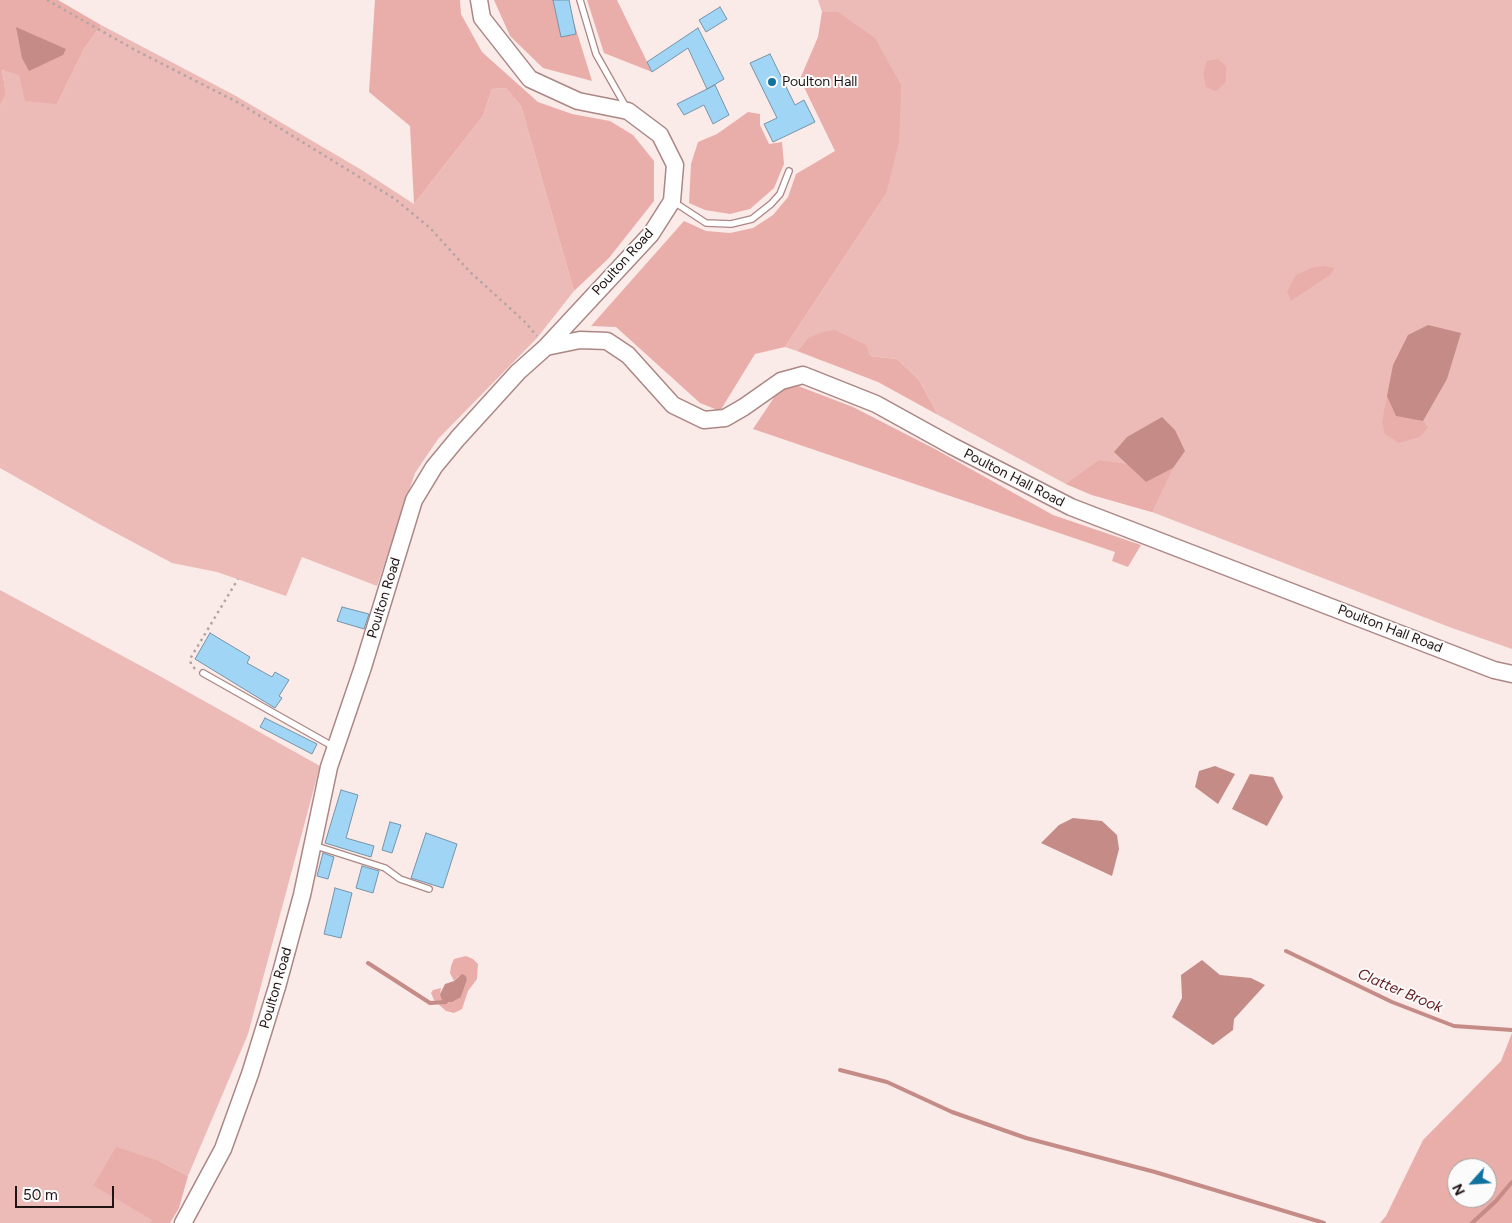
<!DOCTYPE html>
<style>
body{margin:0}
#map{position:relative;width:1512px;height:1223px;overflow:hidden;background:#faeae8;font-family:Figtree,sans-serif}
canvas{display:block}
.north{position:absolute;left:1447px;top:1158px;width:50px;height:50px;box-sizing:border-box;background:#fbfbfb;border:1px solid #a39e9e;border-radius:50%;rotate:244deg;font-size:14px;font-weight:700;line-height:20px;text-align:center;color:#201313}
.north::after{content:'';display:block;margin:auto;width:18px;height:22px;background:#10729f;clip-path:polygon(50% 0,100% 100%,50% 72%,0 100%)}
.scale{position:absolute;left:15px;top:1186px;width:99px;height:22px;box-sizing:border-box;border:2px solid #201313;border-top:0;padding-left:6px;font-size:15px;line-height:18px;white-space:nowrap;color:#201313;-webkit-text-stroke:4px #fbfbfb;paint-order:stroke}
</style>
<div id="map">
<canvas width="1512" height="1223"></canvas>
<div class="north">N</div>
<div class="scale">50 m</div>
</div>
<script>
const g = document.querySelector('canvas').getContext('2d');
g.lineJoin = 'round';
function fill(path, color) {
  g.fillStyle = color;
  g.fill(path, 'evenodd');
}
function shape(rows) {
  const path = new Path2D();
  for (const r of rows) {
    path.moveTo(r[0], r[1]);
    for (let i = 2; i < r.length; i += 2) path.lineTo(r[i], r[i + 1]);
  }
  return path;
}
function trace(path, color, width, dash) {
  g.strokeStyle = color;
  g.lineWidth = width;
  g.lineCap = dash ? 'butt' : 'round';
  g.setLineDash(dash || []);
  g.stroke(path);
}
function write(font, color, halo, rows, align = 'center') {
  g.font = font + ' Figtree,sans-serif';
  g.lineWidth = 4;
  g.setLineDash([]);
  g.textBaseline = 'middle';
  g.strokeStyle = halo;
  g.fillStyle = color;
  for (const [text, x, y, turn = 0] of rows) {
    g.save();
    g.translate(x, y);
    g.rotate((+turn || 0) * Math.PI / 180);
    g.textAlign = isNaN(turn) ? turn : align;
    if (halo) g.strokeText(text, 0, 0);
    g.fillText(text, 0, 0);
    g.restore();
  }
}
fill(shape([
 [818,0,1512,0,1512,649,1452,628,1152,512,1092,495,1066,484,938,415,919,380,897,359,870,356,808,338,797,351,785,347,886,194,838,12,822,12],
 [101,25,236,96,360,169,414,204,483,116,492,89,506,88,521,106,574,291,537,338,438,439,415,473,377,586,302,557,286,596,217,572,172,563,99,524,0,468,0,105,6,95,2,70,19,74,57,104,84,49],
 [0,590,156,674,320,766,248,1034,188,1176,159,1161,93,1186,153,1220,150,1223,0,1223]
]), '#ecbbb8');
fill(shape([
 [0,0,58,0,101,25,84,49,57,104,25,101,19,75,2,70,6,95,0,105],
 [375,0,460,0,461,14,482,52,538,102,572,114,610,121,633,135,654,161,654,201,609,258,574,291,521,106,506,88,492,89,483,116,414,204,410,126,369,92],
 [494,0,567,0,592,81,543,68,510,36],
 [587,0,617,0,652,72,604,53],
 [822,12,838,12,875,38,901,85,899,142,886,194,785,347,755,354,720,411,700,403,616,327,591,326,684,221,706,231,730,233,753,228,773,215,788,197,796,174,835,151,800,79,818,37],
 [1218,59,1226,66,1226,82,1216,91,1206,87,1203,74,1207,61],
 [748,112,760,114,760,125,769,144,782,142,784,164,774,188,750,209,730,214,705,210,689,203,691,164,698,142,717,134],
 [1323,266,1335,268,1330,275,1291,301,1287,292,1296,275,1311,268],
 [835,330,866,345,870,356,897,359,919,380,938,415,878,382,797,351,808,338,823,332],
 [785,381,853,407,935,449,1053,515,1141,545,1128,567,1112,561,1115,552,753,429],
 [1387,396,1396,416,1423,421,1428,427,1420,437,1399,443,1385,434,1382,422],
 [1099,460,1127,464,1146,482,1173,468,1152,512,1092,495,1066,484],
 [466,956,473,959,478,964,477,979,468,991,462,1009,454,1013,446,1011,434,1000,431,993,433,990,441,988,440,994,461,997,467,980,459,976,454,981,450,973,451,966,454,959],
 [1512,1033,1512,1223,1380,1223,1386,1216,1423,1140,1501,1061],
 [1457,1168,1487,1168,1487,1198,1457,1198],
 [116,1147,159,1161,188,1176,179,1208,170,1223,150,1223,152,1220,93,1186]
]), '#eaaeaa');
fill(shape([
 [16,27,66,49,63,55,29,71,22,58],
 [1428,325,1461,333,1447,379,1423,421,1396,416,1387,396,1393,365,1408,335],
 [1162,417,1175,430,1185,451,1173,468,1146,482,1114,452,1127,437],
 [1215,766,1235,774,1218,804,1195,787,1199,771],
 [1250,774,1273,777,1283,797,1267,826,1232,809],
 [1073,818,1102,821,1117,835,1119,849,1112,876,1041,843,1059,825],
 [1202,960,1220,975,1251,978,1265,985,1234,1019,1233,1030,1213,1045,1172,1017,1182,998,1181,975],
 [462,974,466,976,467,980,461,997,452,1002,446,1002,442,1000,440,994,445,984,454,981]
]), '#c48b87');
trace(shape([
 [1286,951,1392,1002,1454,1026,1512,1030],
 [368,963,430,1003,446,1002],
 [840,1070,887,1082,952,1112,1026,1138,1155,1172,1324,1223],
 [1472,1223,1496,1201,1512,1182]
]), '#c48b87', 4);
const building = shape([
 [553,0,569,0,576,34,561,37,553,0],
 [720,7,727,19,706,32,699,20,720,7],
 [698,28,724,79,707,89,688,48,652,72,647,62,698,28],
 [770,54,795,105,804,100,815,122,773,142,764,124,777,118,750,63,770,54],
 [715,85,729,115,713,124,704,105,684,115,677,104,715,85],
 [342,607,369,614,364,629,337,621,342,607],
 [210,633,250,657,247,663,272,677,275,672,289,680,279,696,282,698,275,708,195,659,210,633],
 [265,718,317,744,312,754,260,727,265,718],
 [341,790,358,795,346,838,374,846,371,857,325,843,341,790],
 [390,822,401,825,392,853,382,850,390,822],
 [426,833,457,844,443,888,411,878,426,833],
 [323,853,334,857,328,879,317,876,323,853],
 [362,866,379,871,373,893,356,888,362,866],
 [335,888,352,893,341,938,324,934,335,888]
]);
fill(building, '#a1d5f6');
trace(building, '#7694a7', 1);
const lane = shape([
 [580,0,596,54,626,107],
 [674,202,706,223,731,224,752,219,771,204,780,194,789,171],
 [203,673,334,747],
 [313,845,385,868,400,879,429,889]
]);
const secondary = shape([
 [546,347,580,340,607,341,628,355,673,405,704,420,725,418,744,407,781,381,803,375,876,404,952,446,1071,507,1494,670,1512,674],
 [183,1223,223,1149,250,1074,277,987,302,895,329,767,363,667,414,500,434,467,458,438,518,372,546,347,651,234,672,201,675,165,660,135,628,111,578,101,530,79,482,18,479,0]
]);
trace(lane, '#ab8785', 8);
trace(secondary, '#ab8785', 19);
trace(shape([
 [47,0,135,50,239,103,395,199,430,228,470,272,524,321,537,336],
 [195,669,191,664,190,659,238,579]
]), '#b4a5a4', 2.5, [2.5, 4]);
trace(lane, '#fff', 5.5);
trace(secondary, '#fff', 16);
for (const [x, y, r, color] of [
 [772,82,5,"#10729f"]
]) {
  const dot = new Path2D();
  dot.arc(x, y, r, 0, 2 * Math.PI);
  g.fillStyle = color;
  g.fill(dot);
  trace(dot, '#fbfbfb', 2);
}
write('14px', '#201313', '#fbfbfb', [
 ["Poulton Hall",782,82]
], 'left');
write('14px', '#201313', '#fbfbfb', [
 ["Poulton Road",623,262,-48],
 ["Poulton Hall Road",1014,478,27],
 ["Poulton Road",384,598,-73],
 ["Poulton Hall Road",1390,629,21],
 ["Poulton Road",276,988,-74]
]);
write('italic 15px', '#631d1f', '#fbfbfb', [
 ["Clatter Brook",1400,991,23]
]);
</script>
